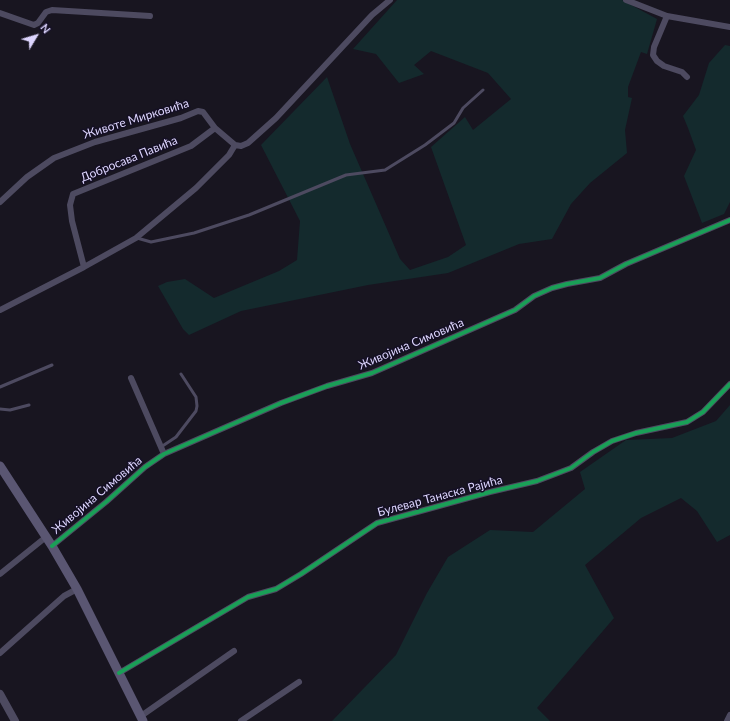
<!DOCTYPE html>
<meta charset="utf-8">
<style>
body{margin:0}
#map{position:relative;width:730px;height:721px;overflow:hidden;background:#181520;font-family:Lato,sans-serif}
canvas{display:block}
.north{position:absolute;left:16px;top:16px;width:40px;height:40px;-webkit-text-stroke:3px #151025;paint-order:stroke;rotate:52deg;font-size:11px;font-weight:700;line-height:16px;text-align:center;color:#ddd5fe}
.north::after{content:'';display:block;margin:auto;width:14px;height:18px;background:#ddd5fe;clip-path:polygon(50% 0,100% 100%,50% 72%,0 100%)}
</style>
<div id="map">
<canvas width="730" height="721"></canvas>
<div class="north">N</div>
</div>
<script>
const g = document.querySelector('canvas').getContext('2d');
g.lineJoin = 'round';
function fill(path, color) {
  g.fillStyle = color;
  g.fill(path, 'evenodd');
}
function shape(rows) {
  const path = new Path2D();
  for (const r of rows) {
    path.moveTo(r[0], r[1]);
    for (let i = 2; i < r.length; i += 2) path.lineTo(r[i], r[i + 1]);
  }
  return path;
}
function trace(path, color, width, dash) {
  g.strokeStyle = color;
  g.lineWidth = width;
  g.lineCap = dash ? 'butt' : 'round';
  g.setLineDash(dash || []);
  g.stroke(path);
}
function write(font, color, halo, rows, align = 'center') {
  g.font = font + ' Lato,sans-serif';
  g.lineWidth = 3;
  g.setLineDash([]);
  g.textBaseline = 'middle';
  g.strokeStyle = halo;
  g.fillStyle = color;
  for (const [text, x, y, turn = 0] of rows) {
    g.save();
    g.translate(x, y);
    g.rotate((+turn || 0) * Math.PI / 180);
    g.textAlign = isNaN(turn) ? turn : align;
    if (halo) g.strokeText(text, 0, 0);
    g.fillText(text, 0, 0);
    g.restore();
  }
}
fill(shape([
 [397,0,622,0,657,19,647,54,641,52,628,87,628,97,632,98,625,130,627,153,590,183,571,204,552,239,519,244,448,273,368,285,241,311,189,335,183,329,158,286,167,282,185,279,214,298,279,271,297,260,300,221,261,145,327,77,350,144,400,259,410,270,448,257,466,245,431,147,465,117,473,130,511,99,488,73,431,51,414,65,424,74,399,83,376,54,353,49],
 [725,45,730,46,730,202,724,214,702,223,684,176,696,150,688,128,683,116,699,95,709,63],
 [730,405,730,535,717,542,697,511,681,498,641,518,585,565,614,618,537,708,550,721,332,721,396,655,427,593,448,557,490,530,533,532,585,489,580,472,626,440,672,438,716,421]
]), '#142a2d');
trace(shape([
 [137,238,151,242,194,233,249,215,346,175,385,170,425,145,454,123,463,108,483,90],
 [0,387,52,365],
 [0,409,10,410,29,405],
 [161,447,176,437,196,411,197,406,196,397,181,374]
]), '#4d4a60', 3);
trace(shape([
 [626,0,667,16,730,27],
 [0,13,34,25,38,23,46,12,52,10,150,16],
 [667,16,654,47,653,55,657,61,664,66,682,72,687,77],
 [0,202,27,177,54,158,95,142,181,118,198,111,203,112,215,128,235,145,241,146,248,143,276,118,372,15,390,0],
 [84,267,72,221,70,205,73,194,191,146,215,128],
 [0,310,84,267,136,238,196,188,229,155,235,145],
 [131,378,164,454],
 [52,546,106,502,145,467,164,454,281,403,327,386,372,373,515,310,534,296,552,288,567,284,600,278,626,264,730,220],
 [0,574,46,537],
 [0,653,64,596,77,589],
 [119,673,248,597,276,589,301,574,377,523,490,492,537,481,571,468,593,452,612,441,636,433,687,422,703,412,730,384],
 [141,716,234,651],
 [241,721,299,682],
 [727,721,730,715]
]), '#4d4a60', 6);
trace(shape([
 [0,694,15,721]
]), '#4d4a60', 8);
trace(shape([
 [0,466,52,546,77,589,143,721]
]), '#5a5672', 9);
trace(shape([
 [52,546,106,502,145,467,164,454,281,403,327,386,372,373,515,310,534,296,552,288,567,284,600,278,626,264,730,220],
 [119,673,248,597,276,589,301,574,377,523,490,492,537,481,571,468,593,452,612,441,636,433,687,422,703,412,730,384]
]), '#1a9f57', 4);
write('12px', '#ddd5fe', '#151025', [
 ["Животе Мирковића",136,119,-17],
 ["Добросава Павића",129,159,-22],
 ["Живојина Симовића",411,344,-23],
 ["Живојина Симовића",97,495,-40],
 ["Булевар Танаска Рајића",440,496,-15]
]);
</script>
